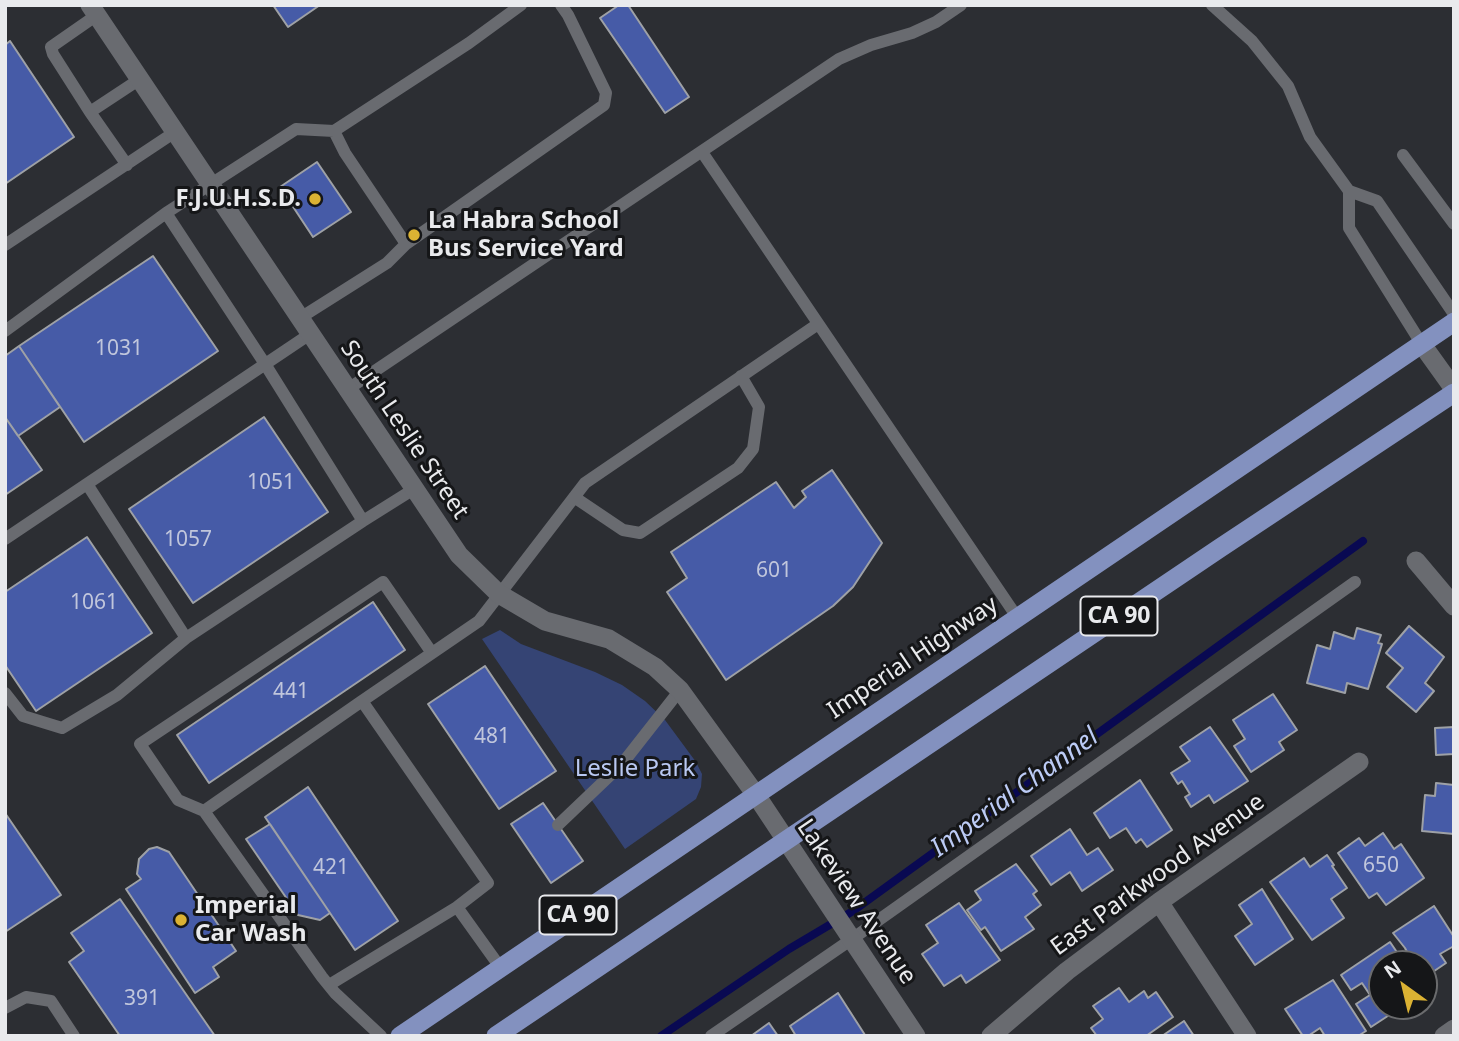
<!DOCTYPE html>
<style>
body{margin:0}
#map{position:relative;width:1459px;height:1041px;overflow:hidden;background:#2c2e33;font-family:"Noto Sans",sans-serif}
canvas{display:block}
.frame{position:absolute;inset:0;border:7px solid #e9eaed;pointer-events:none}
.north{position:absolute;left:1368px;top:950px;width:70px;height:70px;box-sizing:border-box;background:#151618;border:2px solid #6a6b6d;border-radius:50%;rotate:326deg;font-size:19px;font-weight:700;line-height:28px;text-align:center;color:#e9eaed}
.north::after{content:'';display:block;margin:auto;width:24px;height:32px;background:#dbb233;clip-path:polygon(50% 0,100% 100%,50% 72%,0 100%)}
</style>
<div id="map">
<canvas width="1459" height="1041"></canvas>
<div class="frame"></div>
<div class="north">N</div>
</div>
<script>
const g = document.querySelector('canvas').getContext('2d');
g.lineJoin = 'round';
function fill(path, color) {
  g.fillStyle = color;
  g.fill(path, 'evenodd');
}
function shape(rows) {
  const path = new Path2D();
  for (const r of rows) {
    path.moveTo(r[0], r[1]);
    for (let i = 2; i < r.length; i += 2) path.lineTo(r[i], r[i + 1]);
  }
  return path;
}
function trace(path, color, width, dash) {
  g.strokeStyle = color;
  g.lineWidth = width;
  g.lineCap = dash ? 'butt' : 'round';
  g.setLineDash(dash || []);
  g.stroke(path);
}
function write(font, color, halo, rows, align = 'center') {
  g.font = font + ' "Noto Sans",sans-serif';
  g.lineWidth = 6;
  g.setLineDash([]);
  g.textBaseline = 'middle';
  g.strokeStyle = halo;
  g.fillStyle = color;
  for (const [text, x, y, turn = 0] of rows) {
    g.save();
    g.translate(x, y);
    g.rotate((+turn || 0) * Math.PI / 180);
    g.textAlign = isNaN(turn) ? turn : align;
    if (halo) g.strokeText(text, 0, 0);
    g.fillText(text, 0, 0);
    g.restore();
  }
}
fill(shape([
 [500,630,521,644,595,672,622,685,645,701,665,720,696,762,702,774,701,787,696,799,625,849,482,639]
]), '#354474');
trace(shape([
 [661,1036,789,949,853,911,1363,541]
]), '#090952', 8);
const building = shape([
 [273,5,320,5,288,27,273,5],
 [619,5,628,5,689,97,665,113,600,18,619,5],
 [10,41,74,137,5,184,5,45,10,41],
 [317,162,351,212,313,237,280,187,317,162],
 [153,256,218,351,84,442,19,346,153,256],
 [19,346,60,407,18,436,5,417,5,356,19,346],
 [5,417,42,470,5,495,5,417],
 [264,417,328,512,193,603,129,509,264,417],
 [832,470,882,543,853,587,833,606,726,680,667,592,687,578,671,552,776,482,794,508,806,497,802,491,832,470],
 [87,537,152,633,36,711,5,665,5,592,87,537],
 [373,602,405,650,209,783,177,735,373,602],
 [1409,626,1444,657,1425,683,1434,691,1416,712,1387,687,1403,668,1386,653,1409,626],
 [1357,628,1381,635,1378,643,1382,644,1368,689,1347,683,1345,693,1307,683,1317,645,1330,649,1334,632,1354,639,1357,628],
 [485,666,556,771,499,809,428,704,485,666],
 [1273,694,1297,730,1279,742,1284,750,1251,772,1234,746,1245,739,1233,720,1273,694],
 [1210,727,1248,781,1214,803,1209,795,1191,807,1185,797,1190,794,1182,781,1178,784,1171,773,1190,761,1180,747,1210,727],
 [1454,727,1454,754,1436,755,1435,728,1454,727],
 [1140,780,1172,830,1147,847,1141,839,1136,843,1126,828,1110,838,1094,813,1140,780],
 [1436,783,1454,785,1454,834,1422,831,1425,795,1435,796,1436,783],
 [308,787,398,921,355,950,265,817,308,787],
 [543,803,583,861,551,883,511,824,543,803],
 [5,813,61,895,5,932,5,813],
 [270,824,330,913,320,920,298,915,246,839,270,824],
 [1070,829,1087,855,1098,848,1113,870,1082,891,1070,872,1051,885,1031,856,1070,829],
 [1383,833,1394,849,1401,844,1424,878,1386,905,1377,893,1369,898,1338,853,1359,838,1365,846,1383,833],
 [157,847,169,852,236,951,213,967,219,977,195,993,126,889,141,879,137,874,139,859,149,849,157,847],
 [1327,855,1334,865,1332,866,1347,888,1331,899,1344,918,1312,940,1270,882,1304,858,1310,867,1327,855],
 [1016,864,1037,891,1033,894,1041,905,1025,917,1034,929,1001,951,985,927,981,930,967,910,981,900,975,891,1016,864],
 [1262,889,1293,939,1255,965,1235,936,1252,924,1239,905,1262,889],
 [120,899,215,1036,120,1036,69,962,84,951,71,933,120,899],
 [959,903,1000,960,966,983,961,975,944,986,922,954,938,943,926,925,959,903],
 [1434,906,1454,937,1454,946,1440,954,1446,963,1424,978,1424,964,1413,964,1405,948,1393,933,1434,906],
 [1390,942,1405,964,1382,964,1382,1006,1403,1006,1371,1027,1356,1004,1370,995,1362,983,1351,990,1341,975,1390,942],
 [1333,980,1366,1031,1358,1036,1325,1036,1320,1028,1308,1036,1303,1036,1285,1009,1333,980],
 [1119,988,1129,1002,1144,991,1148,998,1156,992,1173,1017,1146,1036,1097,1036,1091,1028,1103,1019,1093,1006,1119,988],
 [838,993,865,1035,796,1036,790,1026,838,993],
 [1184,1021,1194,1036,1162,1036,1184,1021],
 [769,1023,778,1036,751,1036,769,1023]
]);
fill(building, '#465ba7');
trace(building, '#9ea1a6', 2);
trace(shape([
 [1212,5,1252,41,1288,86,1310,137,1349,191,1377,201,1454,314],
 [97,15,51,47,53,54,90,112,140,79],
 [90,112,127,165],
 [334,131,345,153,406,244],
 [702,152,1017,617],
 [1403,155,1454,224],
 [1349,191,1349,228,1421,343],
 [5,245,175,132],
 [300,318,387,263,406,244,604,105,606,93,568,15,561,5],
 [5,331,166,213],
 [348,389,839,59,871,45,912,33,936,22,961,5],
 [87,484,186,638,363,521,265,364,166,213,296,129,334,131,469,43,521,5],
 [574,497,623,530,640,533,738,468,753,449,759,407,741,376],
 [363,521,414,489],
 [5,539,310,334],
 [5,693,23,716,62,728,117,695,186,638],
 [362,701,204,811,322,977,335,993,381,1036],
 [204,811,178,800,140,744,383,582,432,653],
 [558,825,622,764,680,690],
 [500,967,457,907,488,883,362,701,479,621,585,483,818,324],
 [329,985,457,907],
 [5,1008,26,997,51,1001,74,1036],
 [711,1036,852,939,1355,582]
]), '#696b70', 12);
trace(shape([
 [90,5,459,555,499,594,545,621,609,639,655,667,680,690,756,795,916,1036],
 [1421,343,1454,389],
 [1416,561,1454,606],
 [1159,902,1247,1036],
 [991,1036,1067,971,1159,902,1359,762],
 [1444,1036,1454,1029]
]), '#696b70', 19);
trace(shape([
 [400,1036,1454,322],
 [496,1036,1220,548,1454,393]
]), '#8391bf', 19);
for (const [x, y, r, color] of [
 [315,199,7,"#dbb233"],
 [414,235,7,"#dbb233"],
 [181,920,7,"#dbb233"]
]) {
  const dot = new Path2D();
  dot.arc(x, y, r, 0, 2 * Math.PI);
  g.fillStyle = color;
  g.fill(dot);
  trace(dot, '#151618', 2.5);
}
write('21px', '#c0c6dc', null, [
 ["1031",119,349],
 ["1051",271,483],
 ["1057",188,540],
 ["601",774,571],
 ["1061",94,603],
 ["441",291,692],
 ["481",492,737],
 ["650",1381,866],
 ["421",331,868],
 ["391",142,999]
]);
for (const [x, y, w] of [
 [1119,616,77],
 [578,915,77]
]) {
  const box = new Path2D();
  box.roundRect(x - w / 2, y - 19.5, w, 39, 5);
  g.fillStyle = '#151618';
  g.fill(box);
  trace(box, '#e9eaed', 2);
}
write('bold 23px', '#e9eaed', null, [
 ["CA 90",1119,616],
 ["CA 90",578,915]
]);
write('bold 24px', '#e9eaed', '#151618', [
 ["F.J.U.H.S.D.",301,199,"right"],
 ["La Habra School",428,221],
 ["Bus Service Yard",428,249],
 ["Imperial",195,906],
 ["Car Wash",195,934]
], 'left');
write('24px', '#e9eaed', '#151618', [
 ["South Leslie Street",404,430,56],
 ["Imperial Highway",913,658,-34],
 ["East Parkwood Avenue",1158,875,-36],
 ["Lakeview Avenue",856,902,56]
]);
write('24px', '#b9c8f2', '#151618', [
 ["Leslie Park",635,769]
]);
write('italic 26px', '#bccbf5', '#151618', [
 ["Imperial Channel",1015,793,-36]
]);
</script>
